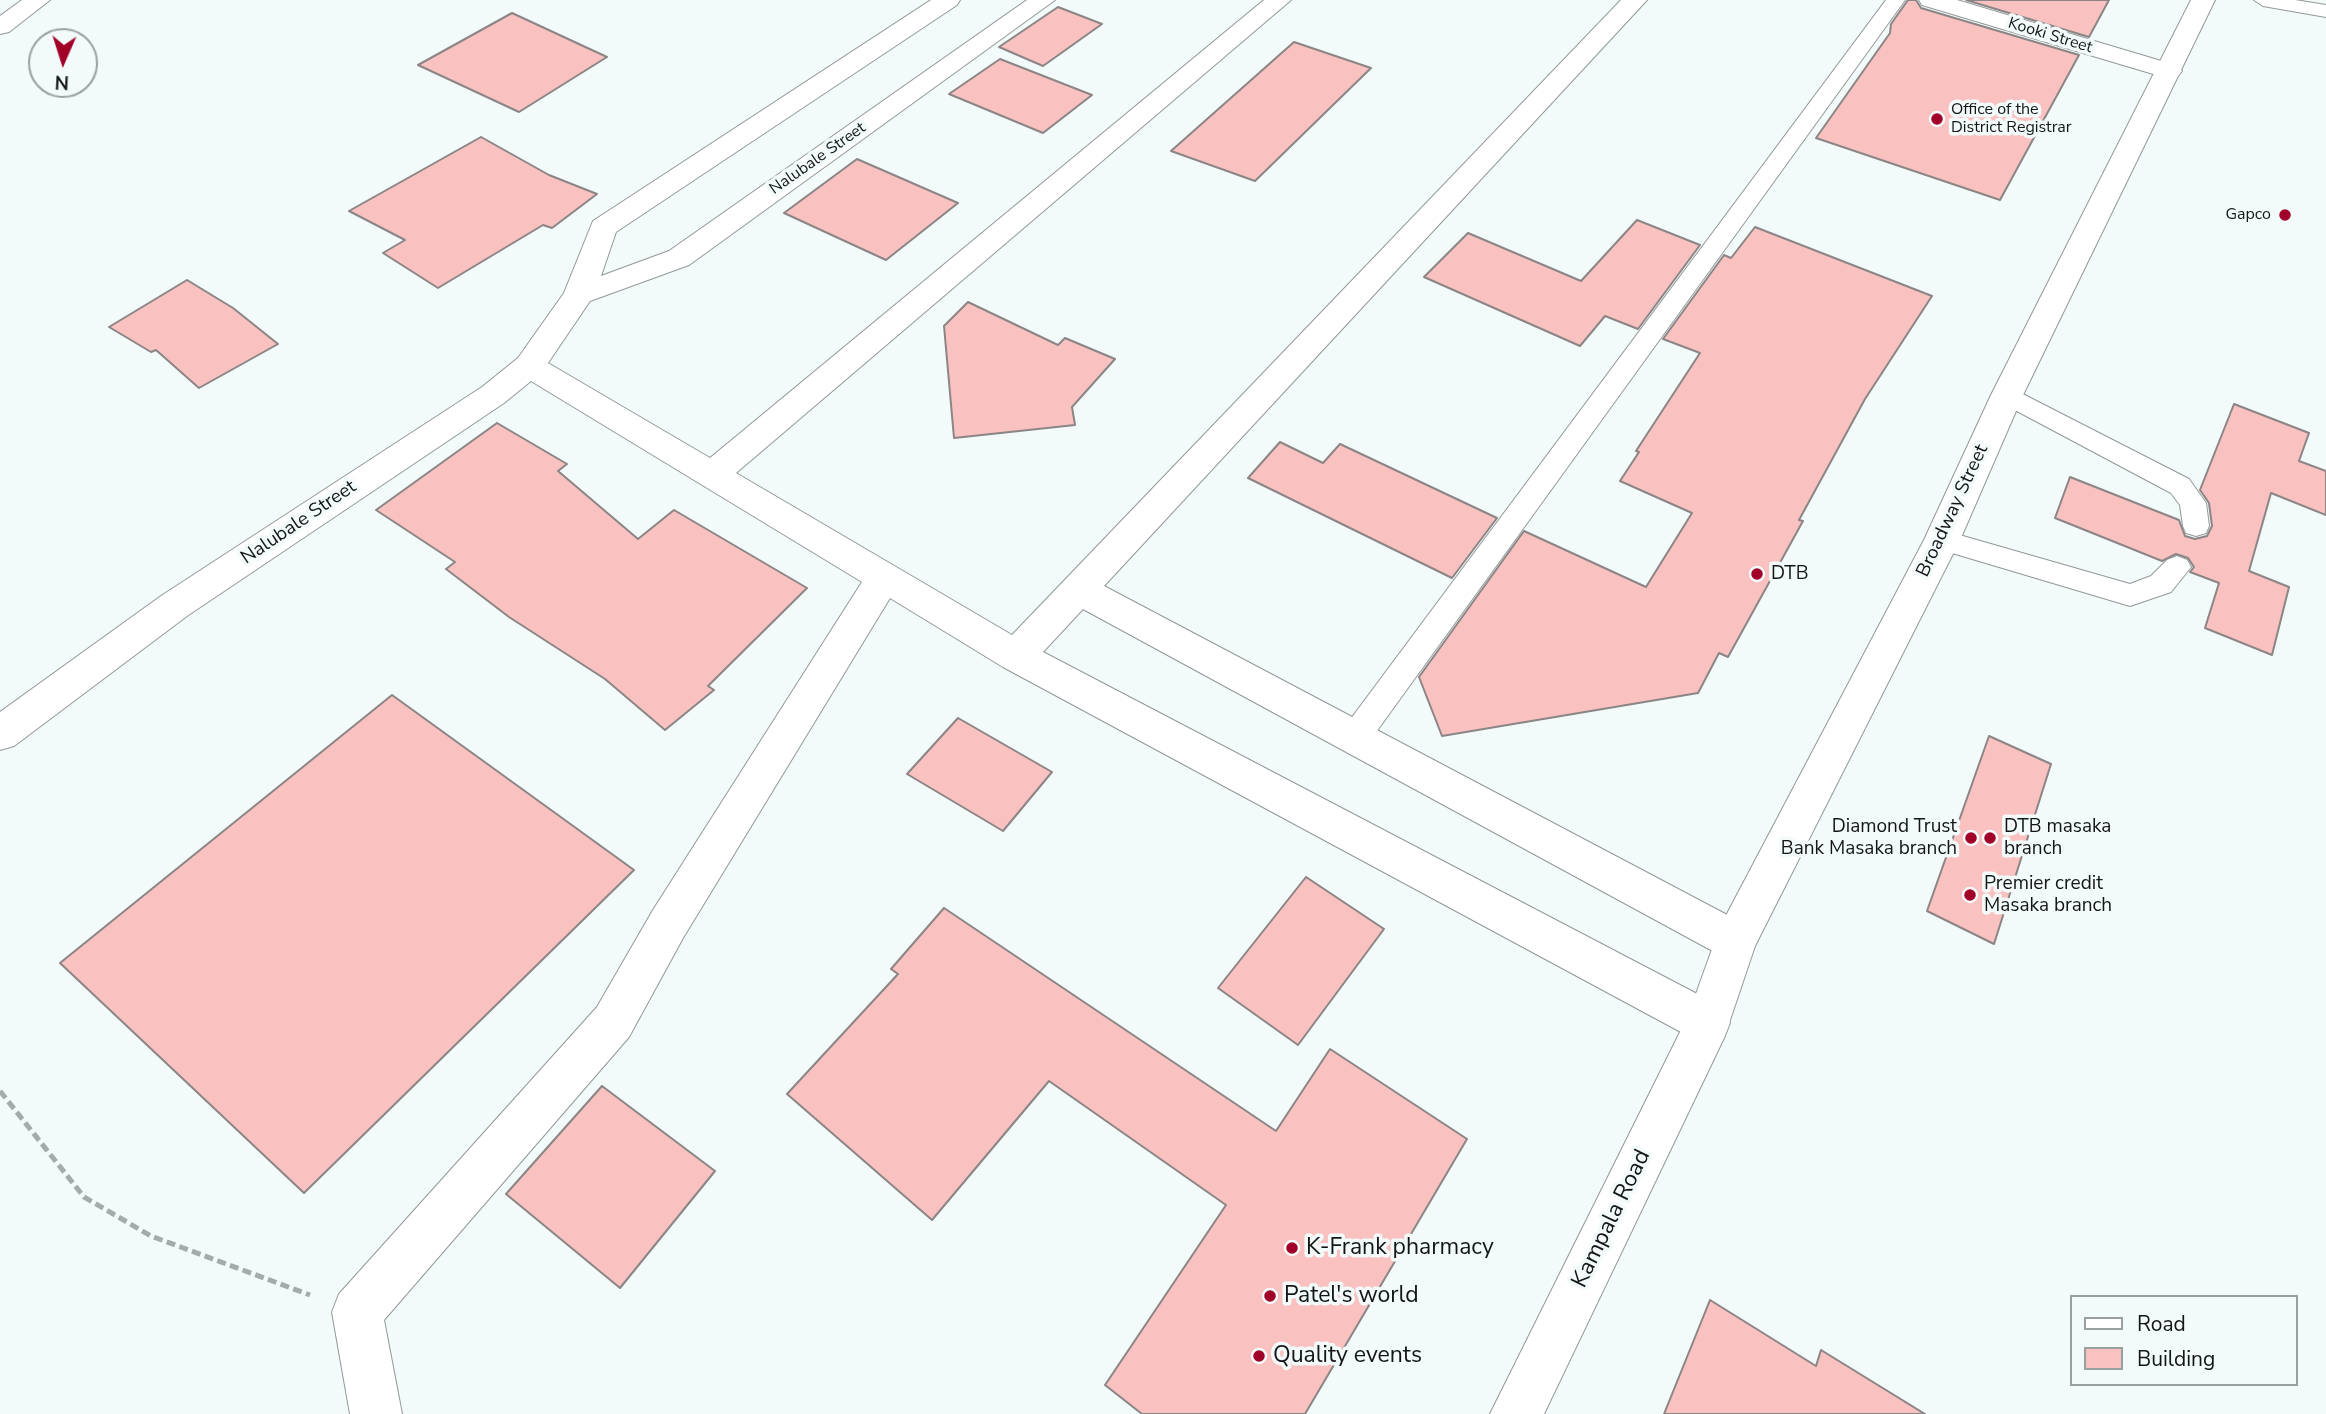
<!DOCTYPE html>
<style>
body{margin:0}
#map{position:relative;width:2326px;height:1414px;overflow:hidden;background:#f3fafa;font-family:"Nunito Sans",sans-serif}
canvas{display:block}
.legend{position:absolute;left:2070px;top:1295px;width:228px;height:91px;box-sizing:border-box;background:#f3fafa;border:2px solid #9a9f9f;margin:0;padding:9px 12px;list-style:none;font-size:21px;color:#141616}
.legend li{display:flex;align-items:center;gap:14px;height:35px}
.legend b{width:35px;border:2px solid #9a9f9f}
.north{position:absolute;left:28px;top:28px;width:70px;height:70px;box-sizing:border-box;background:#f3fafa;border:2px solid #9a9f9f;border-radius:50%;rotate:183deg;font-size:19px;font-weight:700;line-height:28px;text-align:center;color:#141616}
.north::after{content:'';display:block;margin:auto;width:24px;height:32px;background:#a10129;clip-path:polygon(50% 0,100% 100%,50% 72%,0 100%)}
</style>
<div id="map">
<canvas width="2326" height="1414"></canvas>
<ul class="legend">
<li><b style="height:9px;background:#fff"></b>Road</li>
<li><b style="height:19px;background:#f9c2c1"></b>Building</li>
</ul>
<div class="north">N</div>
</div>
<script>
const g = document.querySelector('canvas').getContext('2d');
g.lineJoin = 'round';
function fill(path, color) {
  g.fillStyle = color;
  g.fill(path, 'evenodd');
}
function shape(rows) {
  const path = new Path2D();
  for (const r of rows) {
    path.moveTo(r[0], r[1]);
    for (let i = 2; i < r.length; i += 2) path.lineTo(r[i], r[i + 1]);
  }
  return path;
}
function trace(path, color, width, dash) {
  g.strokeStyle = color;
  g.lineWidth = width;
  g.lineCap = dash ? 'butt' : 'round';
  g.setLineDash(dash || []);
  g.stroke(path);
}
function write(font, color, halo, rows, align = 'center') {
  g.font = font + ' "Nunito Sans",sans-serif';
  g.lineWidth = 7;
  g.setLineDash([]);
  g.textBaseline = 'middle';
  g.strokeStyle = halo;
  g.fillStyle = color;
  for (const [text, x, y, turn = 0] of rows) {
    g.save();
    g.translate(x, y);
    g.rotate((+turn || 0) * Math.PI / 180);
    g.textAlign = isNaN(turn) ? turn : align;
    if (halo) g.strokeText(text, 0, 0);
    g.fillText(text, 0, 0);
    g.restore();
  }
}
const building = shape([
 [1908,0,1916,0,1921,8,2079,55,2000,200,1816,138,1890,33,1891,24,1908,0],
 [1966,0,2109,0,2089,37,1966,0],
 [1058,7,1102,24,1043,66,999,47,1058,7],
 [512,13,607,57,519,112,418,65,512,13],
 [1294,42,1371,68,1255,181,1171,151,1294,42],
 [1000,59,1092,95,1043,133,949,94,1000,59],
 [481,137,549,175,597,194,552,228,543,225,438,288,383,253,405,240,349,211,481,137],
 [857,159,958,203,886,260,784,213,857,159],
 [1637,220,1700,245,1638,329,1605,316,1580,346,1424,277,1468,233,1581,281,1637,220],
 [1755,227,1932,296,1865,399,1799,520,1803,521,1728,657,1719,653,1698,693,1442,736,1419,677,1524,531,1646,587,1692,513,1620,481,1639,452,1636,451,1700,353,1663,339,1724,255,1731,258,1755,227],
 [187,280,233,308,278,344,199,388,156,350,151,352,109,327,187,280],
 [968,302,1058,345,1065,338,1115,359,1072,407,1075,425,954,438,944,326,968,302],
 [2234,404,2309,433,2299,461,2326,471,2326,515,2271,493,2249,571,2289,587,2272,655,2205,628,2219,583,2190,572,2194,567,2188,558,2176,554,2162,561,2055,518,2070,477,2179,520,2185,536,2195,539,2207,536,2212,526,2209,503,2200,490,2234,404],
 [497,423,567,464,558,471,638,539,674,510,807,588,708,686,714,690,665,730,605,679,509,617,446,569,455,562,376,510,497,423],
 [1280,442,1323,463,1340,444,1497,518,1452,578,1248,478,1280,442],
 [392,695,634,870,304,1193,60,963,392,695],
 [958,718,1052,772,1003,831,907,774,958,718],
 [1989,736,2051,764,1994,944,1927,911,1989,736],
 [1306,877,1384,929,1298,1045,1218,988,1306,877],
 [944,908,1276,1131,1330,1049,1467,1139,1305,1414,1142,1414,1105,1385,1226,1205,1049,1081,932,1220,787,1094,898,974,891,969,944,908],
 [602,1086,715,1171,620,1288,506,1194,602,1086],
 [1710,1300,1816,1366,1821,1350,1925,1414,1664,1414,1710,1300]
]);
fill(building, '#f9c2c1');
trace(building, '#8b8585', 2);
const service = shape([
 [1886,0,1905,0,1366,746,1355,750,1344,746,1340,737,1344,728,1886,0],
 [2254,0,2295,0,2326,5,2326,17,2263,6,2254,0],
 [2007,386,2189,479,2206,503,2209,526,2206,533,2196,536,2186,533,2183,526,2180,505,2171,493,1998,401,1995,395,1998,389,2007,386],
 [1942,530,2130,584,2151,576,2167,560,2177,556,2187,560,2191,567,2171,592,2130,606,1932,547,1928,540,1932,533,1942,530]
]);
const minor = shape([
 [22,0,50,0,9,32,0,34,0,16,22,0],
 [931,0,960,0,957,5,616,232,601,276,669,251,1027,0,1055,0,689,265,590,301,548,363,710,458,1264,0,1291,0,736,473,1012,635,1621,0,1647,0,1104,586,1750,927,1757,941,1750,955,1735,961,1720,955,1083,609,1043,652,1724,1008,1730,1023,1724,1038,1708,1045,1692,1038,1003,667,890,598,683,938,629,1037,384,1320,402,1414,350,1414,332,1312,339,1294,597,1007,653,910,862,582,531,381,504,403,187,616,14,746,0,750,0,712,161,596,482,387,518,358,564,293,593,221,931,0],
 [1919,0,1957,0,2178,66,2182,71,2178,76,2169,79,2160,76,1922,5,1919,0]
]);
const primary = shape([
 [2191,0,2215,0,2023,395,1960,540,1755,946,1724,1038,1544,1414,1490,1414,1688,1016,1720,927,1924,540,1991,395,2191,0]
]);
trace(service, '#929898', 2);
trace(minor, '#929898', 2);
trace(primary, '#929898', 2);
trace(shape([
 [0,1091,84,1197,151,1236,310,1295]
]), '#a5aaaa', 5, [9, 4.5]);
fill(service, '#fff');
fill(minor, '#fff');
fill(primary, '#fff');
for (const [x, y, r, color] of [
 [1937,119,7,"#a10129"],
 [2285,215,7,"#a10129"],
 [1757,574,7,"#a10129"],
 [1971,838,7,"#a10129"],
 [1990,838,7,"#a10129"],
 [1970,895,7,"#a10129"],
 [1292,1248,7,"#a10129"],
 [1270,1296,7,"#a10129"],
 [1259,1356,7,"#a10129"]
]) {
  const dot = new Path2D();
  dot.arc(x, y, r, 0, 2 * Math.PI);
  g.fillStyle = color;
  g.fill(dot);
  trace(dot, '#f3fafa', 2.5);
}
write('16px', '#141616', '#f3fafa', [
 ["Kooki Street",2050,36,17],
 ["Nalubale Street",818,159,-35]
]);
write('16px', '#141616', '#f3fafa', [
 ["Office of the",1951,110],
 ["District Registrar",1951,128],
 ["Gapco",2271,215,"right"]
], 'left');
write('19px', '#141616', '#f3fafa', [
 ["Broadway Street",1953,511,-65],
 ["Nalubale Street",299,523,-34]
]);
write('19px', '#141616', '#f3fafa', [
 ["DTB",1771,574],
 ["Diamond Trust",1957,827,"right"],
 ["Bank Masaka branch",1957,849,"right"],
 ["DTB masaka",2004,827],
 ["branch",2004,849],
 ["Premier credit",1984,884],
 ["Masaka branch",1984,906]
], 'left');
write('23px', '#141616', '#f3fafa', [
 ["Kampala Road",1612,1219,-64]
]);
write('23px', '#141616', '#f3fafa', [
 ["K-Frank pharmacy",1306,1248],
 ["Patel's world",1284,1296],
 ["Quality events",1273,1356]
], 'left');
</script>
